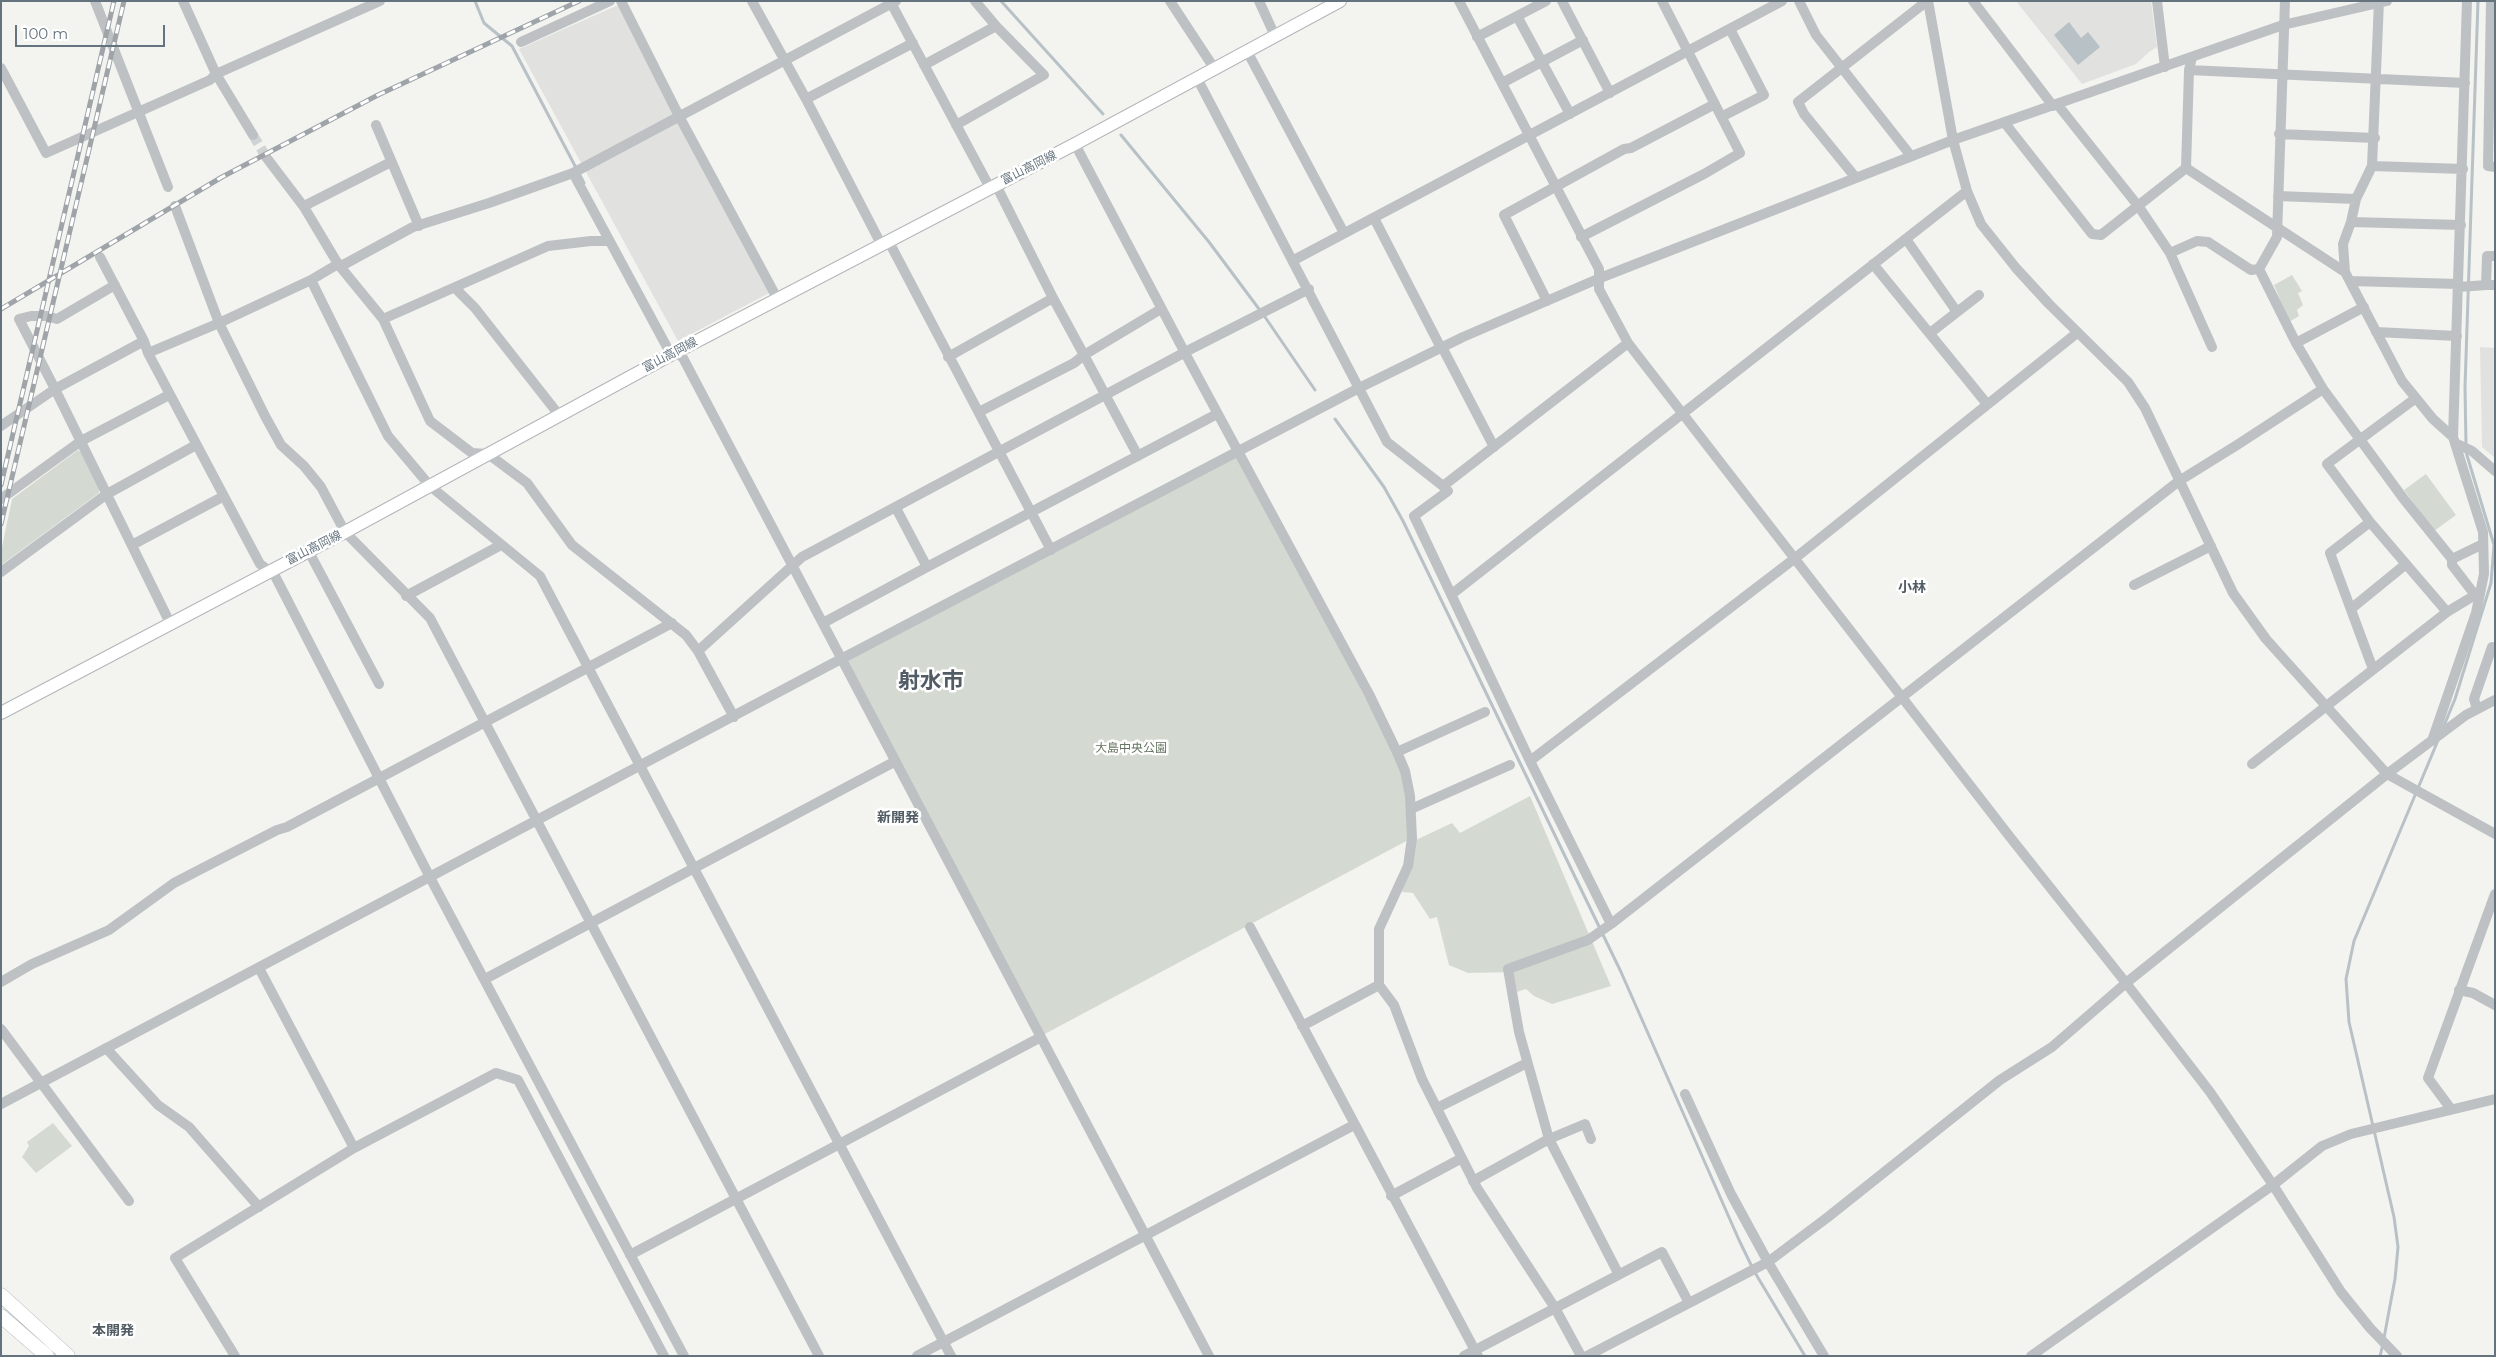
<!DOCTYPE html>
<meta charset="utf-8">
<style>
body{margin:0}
#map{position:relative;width:2496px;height:1357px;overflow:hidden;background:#f3f3f0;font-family:Montserrat,sans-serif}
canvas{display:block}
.frame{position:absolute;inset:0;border:2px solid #65737e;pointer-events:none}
.scale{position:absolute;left:15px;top:25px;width:150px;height:22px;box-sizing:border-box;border:2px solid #65737e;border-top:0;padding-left:6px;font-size:15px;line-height:18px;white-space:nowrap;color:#65737e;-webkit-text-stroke:4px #fff;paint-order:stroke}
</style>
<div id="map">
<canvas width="2496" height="1357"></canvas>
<div class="frame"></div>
<div class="scale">100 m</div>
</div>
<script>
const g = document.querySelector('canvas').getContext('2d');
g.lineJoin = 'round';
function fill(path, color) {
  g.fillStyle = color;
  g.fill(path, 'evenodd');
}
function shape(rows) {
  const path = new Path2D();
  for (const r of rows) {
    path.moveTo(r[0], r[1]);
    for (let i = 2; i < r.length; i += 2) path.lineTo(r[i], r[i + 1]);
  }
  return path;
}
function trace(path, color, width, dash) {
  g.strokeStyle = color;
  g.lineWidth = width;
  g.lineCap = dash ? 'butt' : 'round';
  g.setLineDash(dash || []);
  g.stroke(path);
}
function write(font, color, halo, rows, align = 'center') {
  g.font = font + ' Montserrat,"Noto Sans JP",sans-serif';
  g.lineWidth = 5;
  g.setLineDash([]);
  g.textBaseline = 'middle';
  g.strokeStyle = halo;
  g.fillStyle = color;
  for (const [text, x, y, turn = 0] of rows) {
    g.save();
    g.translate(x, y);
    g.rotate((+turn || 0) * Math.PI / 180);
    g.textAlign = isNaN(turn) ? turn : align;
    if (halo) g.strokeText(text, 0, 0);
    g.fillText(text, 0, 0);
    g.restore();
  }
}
fill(shape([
 [2016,1,2151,1,2157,47,2149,52,2136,64,2082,84],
 [618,5,771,292,678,341,519,49],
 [2480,347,2495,348,2495,458,2482,447]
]), '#e1e2e0');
fill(shape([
 [2292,275,2302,291,2298,293,2303,305,2297,310,2299,316,2289,322,2274,285],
 [78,450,82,453,99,486,99,493,1,565,1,552,12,499],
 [1237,453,1404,771,1412,838,1041,1036,843,660],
 [2426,474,2456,515,2434,531,2404,490],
 [1530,796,1611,986,1552,1004,1534,996,1526,989,1517,992,1513,972,1468,973,1449,965,1437,917,1430,919,1413,893,1402,892,1416,840,1452,823,1460,833],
 [53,1123,72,1146,36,1173,22,1157,29,1146,27,1142]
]), '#d4dad1');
fill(shape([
 [2069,22,2081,38,2088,32,2100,47,2078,65,2054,35]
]), '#b7c1c6');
trace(shape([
 [475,1,484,23,512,46,584,183],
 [1001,1,1103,114],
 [1121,135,1209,242,1259,309],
 [1265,317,1315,390],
 [1335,419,1384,487,1403,521,1621,972,1739,1240,1754,1271,1805,1356],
 [2466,445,2465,387,2478,1],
 [2443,728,2455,699,2491,583,2494,545,2466,452],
 [2384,1338,2395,1279,2398,1247,2394,1217,2349,1022,2346,979,2354,941,2439,738],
 [2380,1356,2383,1344]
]), '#b7c1c6', 3);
trace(shape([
 [253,135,266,157]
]), '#d0d3d4', 10, [10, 5]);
const major = shape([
 [1,713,345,532,676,352,1075,144,1340,1]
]);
const highway = shape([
 [1,1295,68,1356],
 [1,1316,47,1356]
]);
trace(major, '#b3b6b9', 14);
trace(highway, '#b2b5b8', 15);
trace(shape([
 [95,1,168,187],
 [183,1,216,74,253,135],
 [621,1,679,116,777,298],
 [752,1,806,99,881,244],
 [890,1,990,188],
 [1170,1,1214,68],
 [1259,1,1275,36],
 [1459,1,1599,269,1599,289,1628,343,2010,837,2126,983,2210,1092,2273,1185,2341,1292,2370,1328,2397,1356],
 [1562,1,1610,93],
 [1799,1,1816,35,1911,156],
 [1928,1,1953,140,1967,191,1981,224,2016,268,2049,304,2128,382,2145,408,2233,593,2266,639,2387,774,2495,834],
 [1973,1,2053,106],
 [2157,1,2165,67],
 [2285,1,2277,237,2259,269,2296,343,2323,389,2403,498,2452,559,2452,565,2475,595],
 [2491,1,2488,166,2495,167],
 [1517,16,1570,114],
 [1477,37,1546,1],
 [521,42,610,1],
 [1247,51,1344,233],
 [924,65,996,26,975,1],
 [1,68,46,153,210,80,216,74,380,1],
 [2189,70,2465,83],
 [1197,78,1387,442,1443,486,1628,343],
 [1502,83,1583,40],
 [806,99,913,43],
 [2057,104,2139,207,2170,253,2212,347],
 [1723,116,1764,95,1730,29],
 [2004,122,2092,234,2101,235,2186,168,2189,70,2192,57],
 [376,125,419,226],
 [956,125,1044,75,996,26],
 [2279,134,2375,138],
 [1075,144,1185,353,1369,694,1397,752,1405,771,1410,796,1412,838,1408,866,1379,929,1379,985,1394,1005,1422,1079,1477,1188,1555,1308,1581,1356],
 [266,157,304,207,338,264,383,319,430,421,472,453,488,454,527,483,572,545,686,635,698,651,734,717],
 [2372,166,2463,169],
 [2186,168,2345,272,2343,244,2351,222,2356,199,2372,166,2379,1],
 [573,173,668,349,676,352,683,358,1209,1356],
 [1856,178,1804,114,1798,102,1927,1],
 [996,185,1053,298],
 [2278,196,2356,199],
 [304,206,391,162],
 [1374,218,1441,348],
 [2351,222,2461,225],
 [1581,237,1704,174,1740,153,1662,1],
 [1906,239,1957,312],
 [888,240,1051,550],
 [2170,253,2197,241,2208,242,2251,270,2259,269],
 [2495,256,2487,256,2486,285,2495,285],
 [100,257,144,341,148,353,219,323,175,206],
 [1294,260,1782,1],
 [1873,264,1987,404],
 [2345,272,2402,381,2433,419,2453,437,2467,1],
 [311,280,388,436,430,486,540,576,951,1356],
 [2350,281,2459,284],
 [115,285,57,319,47,316,31,316,19,319,55,389,171,625],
 [2459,287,2486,285],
 [455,288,475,308,559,415],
 [1547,301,1504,215,1624,149,1631,148,1715,104],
 [383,319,548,246,591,241,608,241],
 [2376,332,2457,336],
 [1930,333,1979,295],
 [2296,343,2364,307],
 [1442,347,1494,447],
 [148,353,260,564,274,574,434,885,684,1356],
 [948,357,1053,298,1084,355,1161,309],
 [2416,398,2327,464,2370,522,2447,612],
 [979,412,1074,363,1084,355,1138,456],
 [1,426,55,389,144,341],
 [2455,443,2472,451,2495,471],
 [1448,491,1414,516,1530,761,1794,559,2077,333],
 [1,499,81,441,169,395],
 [896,508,927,567,1217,414],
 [2370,522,2330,553,2373,669],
 [132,545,224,496],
 [308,550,379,684],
 [2452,559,2483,544],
 [1,572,107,494,196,445],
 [2134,585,2211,546],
 [1452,594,1967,191],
 [406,596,501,545],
 [2352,608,2406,564],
 [823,623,927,567],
 [698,651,802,557,1191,349,1309,289],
 [2477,709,2474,699,2492,647,2495,648],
 [2432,741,2476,613,2484,574,2483,532,2453,437],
 [1397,752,1485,712],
 [1530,761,1611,924],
 [2252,764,2447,612,2480,592],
 [1411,809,1510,765],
 [1250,927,1478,1356],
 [259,968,354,1148],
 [485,979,894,762],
 [1,982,32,964,109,930,174,883,203,868,277,830,287,827,672,623],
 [2459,990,2473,993,2495,1005],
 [1302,1026,1379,985],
 [1,1029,129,1201],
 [106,1048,158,1105,189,1127,259,1207],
 [1685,1094,1731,1194,1768,1262,1824,1356],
 [1,1104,841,659,1359,388,1463,337,1600,278,1953,140,2283,25,2387,1],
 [1437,1108,1527,1063],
 [2451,1109,2428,1078,2495,894],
 [1473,1181,1549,1139,1585,1124,1591,1139],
 [1391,1196,1462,1158],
 [630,1255,1041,1037],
 [1618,1273,1549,1139,1519,1032,1508,969,1588,940,1611,924,2179,481,2237,445,2323,389],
 [235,1356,175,1258,354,1148,496,1073,518,1080,664,1356],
 [819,1356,430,618,345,532,321,487,304,466,281,445,265,416,219,323,311,280,338,264,343,265,413,227,489,203,573,173,896,1],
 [917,1356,1354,1125],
 [1464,1356,1662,1252,1689,1303],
 [1587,1356,1768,1262,1828,1217,2000,1080,2052,1047,2126,983,2387,774,2466,715,2495,700],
 [2031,1356,2273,1185,2322,1146,2351,1134,2495,1099]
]), '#bdc1c4', 10);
trace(major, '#fff', 12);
trace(highway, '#fff', 14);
const rail = shape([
 [1,309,222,177,378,95,579,1],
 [1,485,114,1],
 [1,524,124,1]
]);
trace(rail, '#9fa4a9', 5);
trace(rail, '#fff', 3, [9]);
write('12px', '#65737e', '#fff', [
 ["富山高岡線",1029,168,-27],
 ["富山高岡線",670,355,-28],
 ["富山高岡線",314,548,-27]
]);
write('12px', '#677663', '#fff', [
 ["大島中央公園",1131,748]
]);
write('bold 14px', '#525c64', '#fff', [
 ["小林",1912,588],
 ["新開発",898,818],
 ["本開発",113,1331]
]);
write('bold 22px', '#525c64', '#fff', [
 ["射水市",931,682]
]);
</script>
